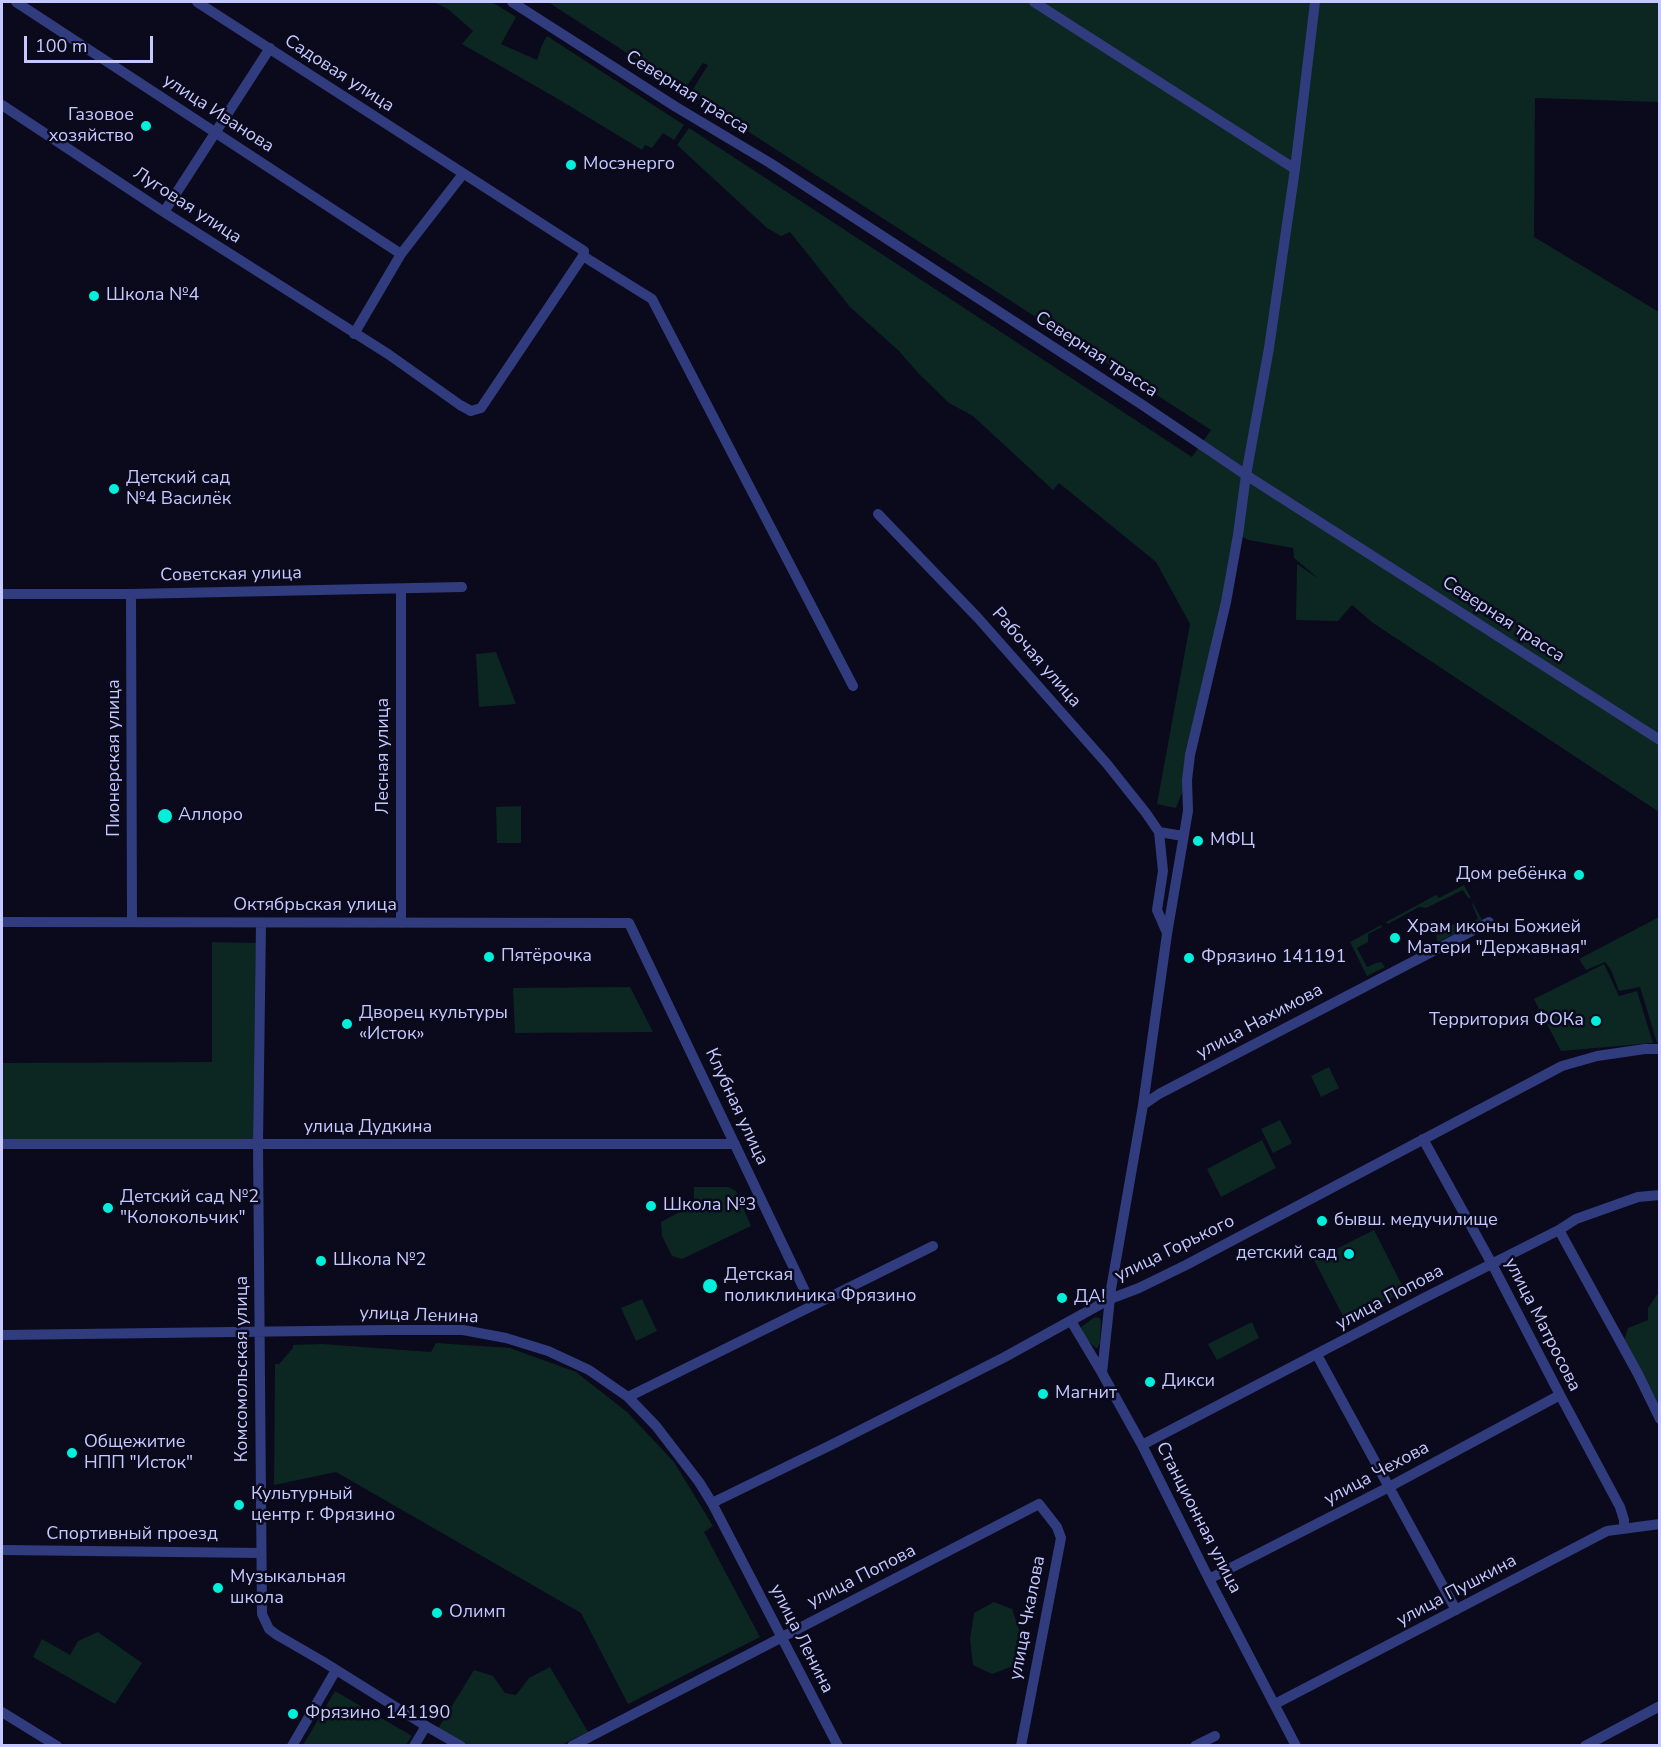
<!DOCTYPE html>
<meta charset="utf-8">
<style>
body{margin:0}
#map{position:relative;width:1661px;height:1747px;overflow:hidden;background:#0a0a1c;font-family:"Nunito Sans",sans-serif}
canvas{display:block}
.frame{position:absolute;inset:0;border:3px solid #c5c9ff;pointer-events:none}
.scale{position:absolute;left:24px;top:36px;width:129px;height:27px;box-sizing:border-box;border:3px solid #c5c9ff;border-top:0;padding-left:8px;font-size:18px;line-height:21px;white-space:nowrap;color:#c5c9ff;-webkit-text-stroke:4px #0a0a1c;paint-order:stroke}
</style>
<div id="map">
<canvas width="1661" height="1747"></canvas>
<div class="frame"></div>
<div class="scale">100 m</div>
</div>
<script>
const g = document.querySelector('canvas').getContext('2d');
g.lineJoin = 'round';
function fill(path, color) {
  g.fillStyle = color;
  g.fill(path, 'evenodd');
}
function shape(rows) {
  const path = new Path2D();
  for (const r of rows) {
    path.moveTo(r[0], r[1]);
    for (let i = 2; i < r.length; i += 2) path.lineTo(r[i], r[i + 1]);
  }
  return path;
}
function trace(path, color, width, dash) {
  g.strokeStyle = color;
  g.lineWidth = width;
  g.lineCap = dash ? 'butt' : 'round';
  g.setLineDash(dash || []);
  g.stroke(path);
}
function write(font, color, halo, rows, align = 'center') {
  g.font = font + ' "Nunito Sans",sans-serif';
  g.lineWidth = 5;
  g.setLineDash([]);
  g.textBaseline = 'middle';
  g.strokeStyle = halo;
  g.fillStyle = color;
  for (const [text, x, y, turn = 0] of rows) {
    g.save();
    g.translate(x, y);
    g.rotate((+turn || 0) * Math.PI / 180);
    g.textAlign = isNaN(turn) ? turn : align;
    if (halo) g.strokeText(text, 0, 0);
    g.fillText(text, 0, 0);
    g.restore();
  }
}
fill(shape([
 [434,2,492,2,516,17,501,44,537,60,542,45,547,36,684,125,674,140,663,133,652,148,645,145,642,150,558,99,462,44,473,31,448,9],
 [548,2,1659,2,1659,102,1535,98,1534,237,1659,312,1659,812,1373,623,1352,605,1338,621,1296,620,1297,564,1319,579,1294,558,1293,548,1248,540,1239,535,1187,780,1176,808,1157,804,1190,624,1156,562,1059,483,1053,490,973,416,949,403,919,374,899,351,850,307,790,232,781,236,767,228,677,145,689,128,1192,457,1211,430,690,94,708,65,703,63,684,90],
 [496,652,516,704,479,707,476,654],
 [521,806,521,843,497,843,496,807],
 [1464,885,1471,898,1468,898,1463,890,1426,908,1419,907,1388,924,1386,922,1436,895,1439,898],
 [1473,903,1482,920,1438,942,1436,937,1439,932,1458,922,1463,926,1478,919,1472,904],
 [1659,917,1660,1044,1659,1044,1657,1043,1640,987,1619,991,1611,970,1605,962,1586,970,1579,959],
 [1381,925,1382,927,1368,934,1368,942,1357,948,1367,967,1376,963,1381,962,1385,967,1367,976,1350,942],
 [212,942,256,943,253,1140,2,1139,2,1063,212,1062],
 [1604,964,1619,996,1637,991,1653,1043,1561,1051,1534,999],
 [630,987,653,1032,515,1033,513,988],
 [1329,1067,1339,1088,1321,1097,1311,1076],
 [1280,1120,1292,1143,1273,1153,1261,1129],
 [1262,1140,1276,1168,1221,1197,1207,1169],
 [694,1187,728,1187,736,1191,751,1226,682,1259,672,1256,662,1236,661,1222,694,1204],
 [1374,1230,1405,1291,1346,1322,1314,1260],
 [1659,1292,1659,1405,1624,1341,1628,1328,1648,1320,1648,1308],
 [642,1299,657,1331,636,1341,621,1308],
 [1095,1317,1100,1318,1101,1323,1100,1343,1097,1348,1096,1348,1085,1338,1081,1327],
 [1252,1322,1259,1338,1217,1360,1208,1344],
 [436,1343,510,1348,576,1372,627,1412,674,1462,713,1526,704,1532,760,1637,628,1704,581,1613,336,1472,274,1485,275,1364,279,1364,293,1348,293,1345,322,1344,431,1352],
 [994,1602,1012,1609,1022,1639,1016,1665,992,1674,973,1665,970,1639,974,1613],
 [98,1632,142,1663,115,1704,33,1657,42,1639,70,1655,78,1641],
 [550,1667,588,1732,561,1745,466,1746,436,1732,474,1670,493,1676,505,1693,516,1695,529,1678],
 [335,1691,412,1736,406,1745,303,1745]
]), '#0c2621');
trace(shape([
 [16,2,401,254],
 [512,2,676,107,770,163,1141,404,1246,475,1660,740],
 [1034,2,1295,169],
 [2,105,164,212,388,354,460,405,471,411,481,408,583,256,584,251,197,2],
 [164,212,270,48],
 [583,256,652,299,853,686],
 [354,334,401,254,463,174],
 [878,514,978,618,1107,764,1146,813,1159,832,1163,871,1157,910,1167,933],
 [401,589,401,923],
 [2,594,131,594,462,587],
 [131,594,132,922],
 [1159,832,1183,836],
 [2,922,629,923,812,1306],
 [261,923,258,1144,262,1614,269,1629,277,1635,322,1661,426,1726,461,1746],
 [1143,1105,1159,1094,1489,922],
 [1423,1139,1492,1264,1560,1395,1620,1507,1624,1520,1624,1529],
 [2,1144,735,1144],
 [1559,1230,1638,1374,1660,1419],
 [1071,1321,1102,1373],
 [2,1335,388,1330,463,1330,506,1338,548,1351,589,1370,628,1397,656,1426,699,1482,712,1503,838,1746],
 [1317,1355,1456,1610],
 [628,1397,933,1246],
 [1142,1445,1426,1297,1559,1230,1576,1219,1638,1197,1660,1195],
 [712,1503,831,1445,1003,1358,1110,1299,1139,1288,1186,1265,1562,1066,1597,1056,1645,1049,1660,1049],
 [2,1550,261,1553],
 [1209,1579,1389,1487,1560,1395],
 [1275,1704,1607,1531,1660,1524],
 [2,1712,57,1746],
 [292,1746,336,1670],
 [414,1746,426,1726],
 [572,1746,1039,1504,1057,1527,1061,1538,1021,1746],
 [1195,1746,1215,1736],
 [1296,1746,1209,1579,1142,1445,1102,1373,1111,1289,1143,1105,1167,934,1188,811,1187,780,1190,755,1226,602,1238,535,1246,475,1269,348,1295,169,1315,2],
 [1585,1746,1660,1706]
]), '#313c7f', 10);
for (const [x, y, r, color] of [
 [146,126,6,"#00f0db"],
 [571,165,6,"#00f0db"],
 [94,296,6,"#00f0db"],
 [114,489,6,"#00f0db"],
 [165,816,8,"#00f0db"],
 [1198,841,6,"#00f0db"],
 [1579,875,6,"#00f0db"],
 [1395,938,6,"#00f0db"],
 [489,957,6,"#00f0db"],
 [1189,958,6,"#00f0db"],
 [1596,1021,6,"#00f0db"],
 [347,1024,6,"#00f0db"],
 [651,1206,6,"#00f0db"],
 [108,1208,6,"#00f0db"],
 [1322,1221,6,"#00f0db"],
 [1349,1254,6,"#00f0db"],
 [321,1261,6,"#00f0db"],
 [710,1286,8,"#00f0db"],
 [1062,1298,6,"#00f0db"],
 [1150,1382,6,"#00f0db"],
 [1043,1394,6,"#00f0db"],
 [72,1453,6,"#00f0db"],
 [239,1505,6,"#00f0db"],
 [218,1588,6,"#00f0db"],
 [437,1613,6,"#00f0db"],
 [293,1714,6,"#00f0db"]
]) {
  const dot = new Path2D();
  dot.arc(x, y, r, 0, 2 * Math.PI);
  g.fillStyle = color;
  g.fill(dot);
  trace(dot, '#0a0a1c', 2);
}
write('18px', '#c5c9ff', '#0a0a1c', [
 ["Садовая улица",339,74,33],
 ["Северная трасса",687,93,32],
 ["улица Иванова",218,114,33],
 ["Луговая улица",187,206,33],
 ["Северная трасса",1096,355,33],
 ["Советская улица",231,575,-1],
 ["Северная трасса",1503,620,33],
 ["Рабочая улица",1036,658,49],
 ["Лесная улица",384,756,-90],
 ["Пионерская улица",115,758,-90],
 ["Октябрьская улица",315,906],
 ["улица Нахимова",1260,1022,-28],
 ["Клубная улица",736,1107,65],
 ["улица Дудкина",368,1128],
 ["улица Горького",1175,1249,-26],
 ["улица Попова",1390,1298,-28],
 ["улица Ленина",419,1316,2],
 ["улица Матросова",1542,1325,63],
 ["Комсомольская улица",243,1369,-90],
 ["улица Чехова",1377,1474,-28],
 ["Станционная улица",1198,1518,63],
 ["Спортивный проезд",132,1535],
 ["улица Попова",862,1577,-27],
 ["улица Пушкина",1457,1591,-28],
 ["улица Чкалова",1028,1618,-79],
 ["улица Ленина",801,1639,63]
]);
write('18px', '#c5c9ff', '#0a0a1c', [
 ["Газовое",134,116,"right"],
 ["хозяйство",134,137,"right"],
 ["Мосэнерго",583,165],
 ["Школа №4",106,296],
 ["Детский сад",126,479],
 ["№4 Василёк",126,500],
 ["Аллоро",178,816],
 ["МФЦ",1210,841],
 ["Дом ребёнка",1567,875,"right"],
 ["Храм иконы Божией",1407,928],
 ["Матери \"Державная\"",1407,949],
 ["Пятёрочка",501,957],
 ["Фрязино 141191",1201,958],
 ["Дворец культуры",359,1014],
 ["«Исток»",359,1035],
 ["Территория ФОКа",1584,1021,"right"],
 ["Детский сад №2",120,1198],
 ["\"Колокольчик\"",120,1219],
 ["Школа №3",663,1206],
 ["бывш. медучилище",1334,1221],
 ["детский сад",1337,1254,"right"],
 ["Школа №2",333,1261],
 ["Детская",724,1276],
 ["поликлиника Фрязино",724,1297],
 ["ДА!",1074,1298],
 ["Дикси",1162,1382],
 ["Магнит",1055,1394],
 ["Общежитие",84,1443],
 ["НПП \"Исток\"",84,1464],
 ["Культурный",251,1495],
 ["центр г. Фрязино",251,1516],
 ["Музыкальная",230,1578],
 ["школа",230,1599],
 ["Олимп",449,1613],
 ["Фрязино 141190",305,1714]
], 'left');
</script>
